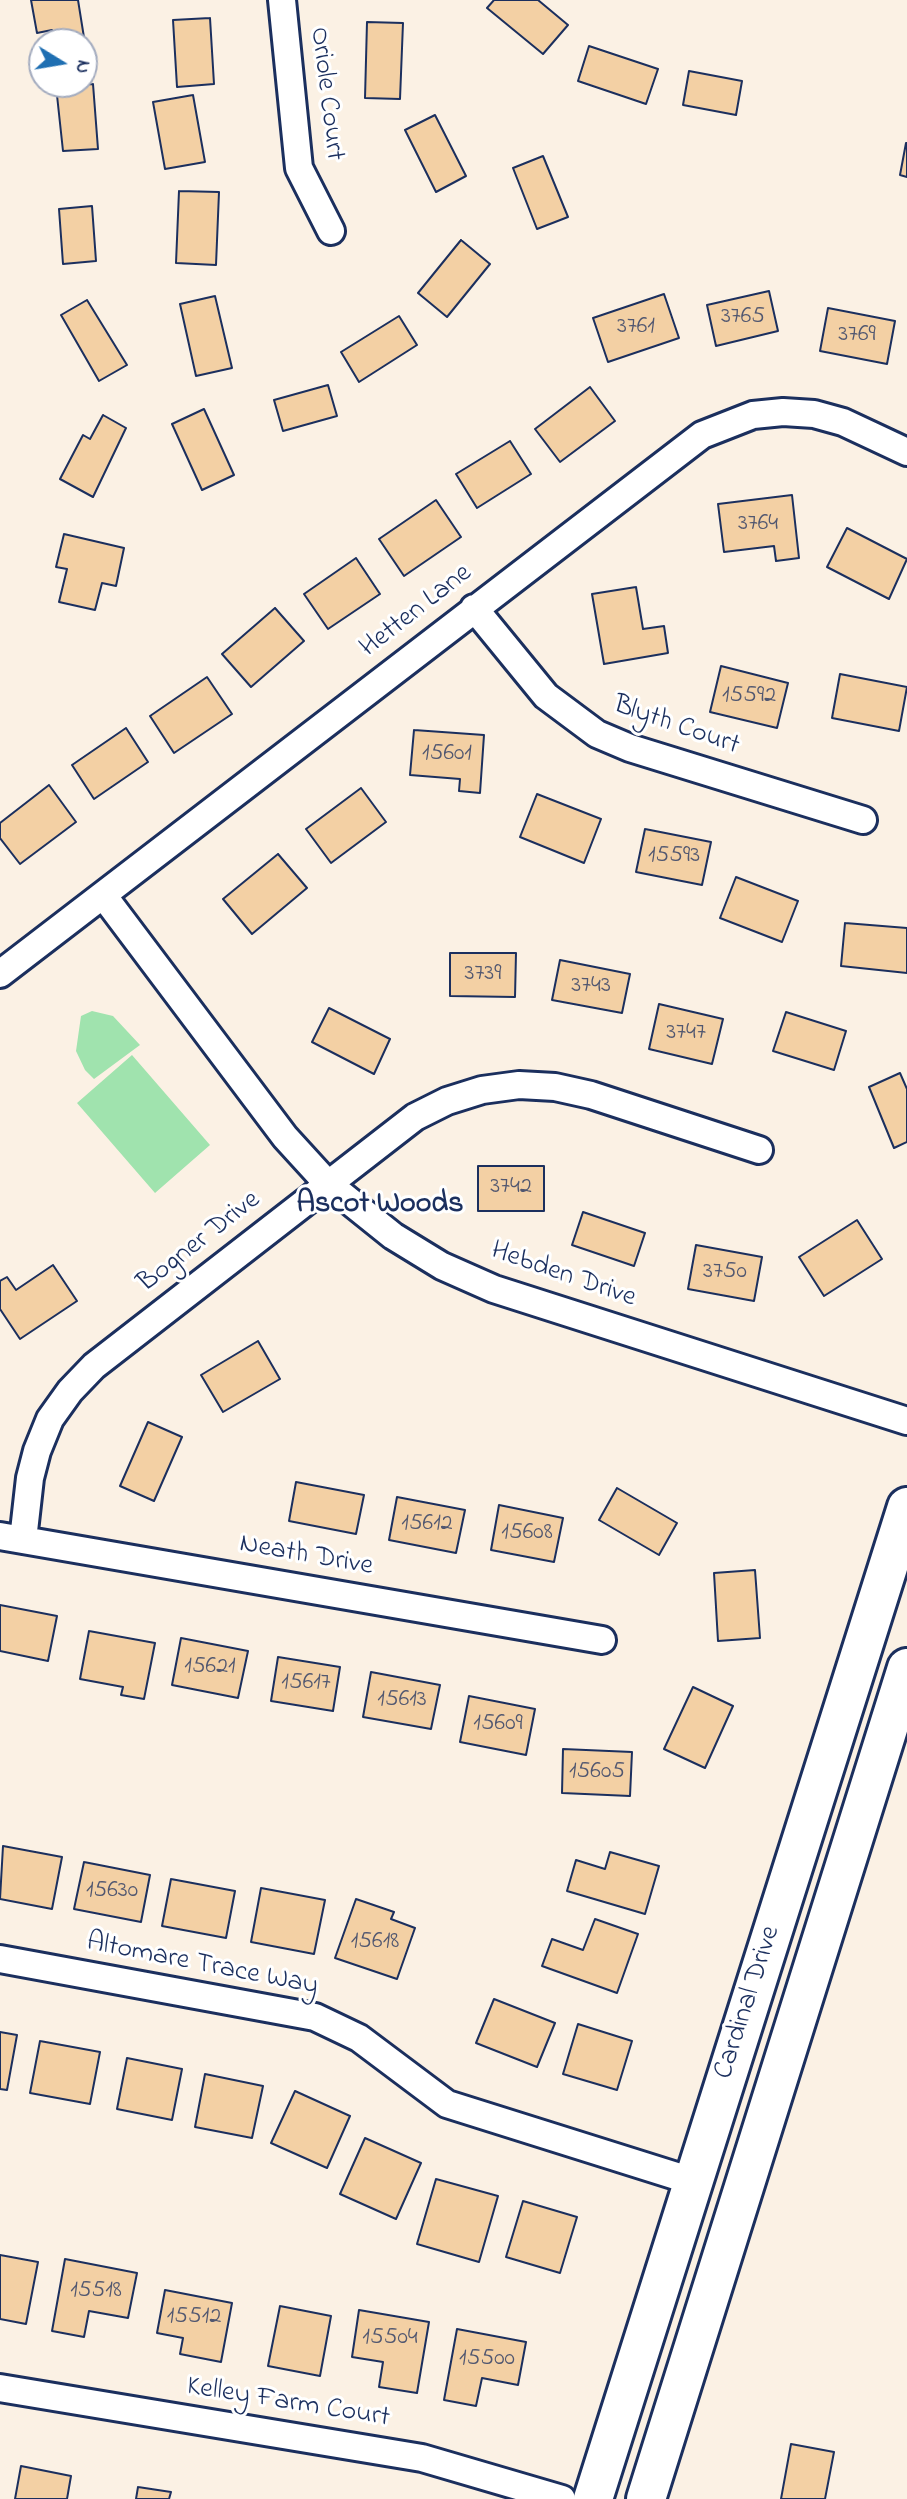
<!DOCTYPE html>
<style>
body{margin:0}
#map{position:relative;width:907px;height:2499px;overflow:hidden;background:#fbf1e4;font-family:"Indie Flower",sans-serif}
canvas{display:block}
.north{position:absolute;left:28px;top:28px;width:70px;height:70px;box-sizing:border-box;background:#fff;border:2px solid #a4acbf;border-radius:50%;rotate:101deg;font-size:19px;font-weight:700;line-height:28px;text-align:center;color:#1b2f5e}
.north::after{content:'';display:block;margin:auto;width:24px;height:32px;background:#1f6fb2;clip-path:polygon(50% 0,100% 100%,50% 72%,0 100%)}
</style>
<div id="map">
<canvas width="907" height="2499"></canvas>
<div class="north">N</div>
</div>
<script>
const g = document.querySelector('canvas').getContext('2d');
g.lineJoin = 'round';
function fill(path, color) {
  g.fillStyle = color;
  g.fill(path, 'evenodd');
}
function shape(rows) {
  const path = new Path2D();
  for (const r of rows) {
    path.moveTo(r[0], r[1]);
    for (let i = 2; i < r.length; i += 2) path.lineTo(r[i], r[i + 1]);
  }
  return path;
}
function trace(path, color, width, dash) {
  g.strokeStyle = color;
  g.lineWidth = width;
  g.lineCap = dash ? 'butt' : 'round';
  g.setLineDash(dash || []);
  g.stroke(path);
}
function write(font, color, halo, rows, align = 'center') {
  g.font = font + ' "Indie Flower",sans-serif';
  g.lineWidth = 6;
  g.setLineDash([]);
  g.textBaseline = 'middle';
  g.strokeStyle = halo;
  g.fillStyle = color;
  for (const [text, x, y, turn = 0] of rows) {
    g.save();
    g.translate(x, y);
    g.rotate((+turn || 0) * Math.PI / 180);
    g.textAlign = isNaN(turn) ? turn : align;
    if (halo) g.strokeText(text, 0, 0);
    g.fillText(text, 0, 0);
    g.restore();
  }
}
fill(shape([
 [92,1011,113,1016,140,1045,94,1079,85,1070,76,1051,81,1016],
 [132,1055,210,1145,155,1193,77,1103]
]), '#a0e3ae');
const building = shape([
 [31,0,78,0,86,50,84,42,54,42,52,30,37,33,31,0],
 [494,0,538,0,568,25,543,54,487,8,494,0],
 [210,18,214,84,177,87,173,20,210,18],
 [367,22,403,23,400,99,365,98,367,22],
 [589,46,658,69,646,104,578,81,589,46],
 [689,71,742,81,736,115,683,105,689,71],
 [93,84,98,149,63,151,56,86,93,84],
 [193,95,205,162,165,169,153,102,193,95],
 [435,115,466,176,436,192,405,130,435,115],
 [906,143,907,143,907,177,900,175,906,143],
 [543,156,568,217,537,229,513,168,543,156],
 [179,191,219,192,216,265,176,263,179,191],
 [92,206,96,261,63,264,59,209,92,206],
 [461,240,490,264,447,317,418,293,461,240],
 [769,291,778,331,716,346,707,305,769,291],
 [664,294,679,338,608,362,593,318,664,294],
 [215,296,232,368,196,376,180,304,215,296],
 [87,300,127,365,99,381,61,315,87,300],
 [828,308,895,321,887,364,820,351,828,308],
 [399,316,417,345,359,382,341,352,399,316],
 [328,385,337,416,283,431,274,400,328,385],
 [590,387,615,421,560,462,535,429,590,387],
 [204,409,234,475,202,490,172,424,204,409],
 [103,415,126,428,93,497,60,479,83,435,90,439,103,415],
 [510,441,531,474,477,508,456,474,510,441],
 [792,495,799,558,776,561,774,546,724,552,718,504,792,495],
 [436,500,461,537,404,576,379,539,436,500],
 [847,528,907,559,889,599,827,567,847,528],
 [64,534,124,548,116,586,102,583,95,610,59,602,67,569,56,567,64,534],
 [356,558,380,594,328,629,304,594,356,558],
 [636,587,643,629,664,626,668,653,604,664,592,594,636,587],
 [275,608,304,641,251,687,222,654,275,608],
 [721,666,788,683,777,728,710,712,721,666],
 [840,674,907,687,899,731,832,718,840,674],
 [207,677,232,714,174,753,150,716,207,677],
 [126,728,148,762,94,799,72,765,126,728],
 [414,730,484,735,480,793,459,791,460,779,410,775,414,730],
 [49,785,76,822,20,864,0,838,0,823,49,785],
 [361,788,386,822,331,863,306,829,361,788],
 [537,794,601,819,584,863,520,837,537,794],
 [645,829,711,842,702,885,636,872,645,829],
 [278,854,307,888,252,934,223,899,278,854],
 [736,877,798,901,782,942,720,918,736,877],
 [845,923,907,928,907,973,841,966,845,923],
 [450,953,516,953,515,997,450,996,450,953],
 [560,960,630,974,622,1013,552,1000,560,960],
 [659,1004,723,1019,712,1064,649,1049,659,1004],
 [329,1008,390,1039,374,1074,312,1042,329,1008],
 [786,1012,846,1031,834,1070,773,1051,786,1012],
 [900,1073,907,1089,907,1142,894,1148,869,1087,900,1073],
 [478,1166,544,1166,544,1211,478,1211,478,1166],
 [583,1212,645,1233,634,1266,572,1245,583,1212],
 [857,1220,882,1259,824,1296,799,1257,857,1220],
 [696,1245,762,1257,754,1301,688,1289,696,1245],
 [53,1265,77,1301,20,1339,0,1309,0,1281,7,1277,16,1290,53,1265],
 [258,1341,280,1379,223,1412,201,1375,258,1341],
 [148,1422,182,1437,154,1501,120,1486,148,1422],
 [296,1482,364,1495,356,1534,289,1521,296,1482],
 [617,1488,677,1523,659,1555,599,1520,617,1488],
 [397,1497,465,1510,456,1553,389,1540,397,1497],
 [499,1505,563,1518,554,1562,491,1550,499,1505],
 [755,1570,760,1638,718,1641,714,1573,755,1570],
 [0,1605,57,1616,48,1661,0,1651,0,1605],
 [89,1631,155,1643,144,1699,121,1695,123,1687,80,1679,89,1631],
 [181,1638,248,1651,238,1698,172,1685,181,1638],
 [278,1657,340,1667,333,1711,271,1701,278,1657],
 [371,1672,440,1685,431,1729,363,1717,371,1672],
 [693,1687,733,1706,705,1768,664,1749,693,1687],
 [469,1696,535,1709,526,1755,460,1742,469,1696],
 [563,1749,632,1752,630,1796,562,1793,563,1749],
 [3,1846,62,1857,52,1909,0,1899,3,1846],
 [610,1852,659,1866,645,1914,567,1891,576,1860,605,1869,610,1852],
 [84,1862,150,1875,141,1922,74,1909,84,1862],
 [171,1879,235,1891,226,1938,162,1926,171,1879],
 [261,1888,325,1900,314,1954,251,1942,261,1888],
 [356,1899,394,1912,391,1919,415,1928,397,1979,335,1958,356,1899],
 [595,1919,638,1934,617,1993,542,1966,552,1939,583,1950,595,1919],
 [494,1999,555,2023,537,2067,476,2043,494,1999],
 [578,2024,632,2041,617,2090,563,2074,578,2024],
 [0,2032,17,2035,7,2090,0,2089,0,2032],
 [40,2041,100,2052,90,2104,30,2093,40,2041],
 [127,2058,182,2069,172,2120,117,2109,127,2058],
 [205,2074,263,2086,252,2138,195,2127,205,2074],
 [295,2091,350,2116,327,2168,271,2143,295,2091],
 [365,2138,421,2163,396,2219,340,2194,365,2138],
 [436,2179,498,2196,479,2262,417,2244,436,2179],
 [523,2201,577,2217,560,2273,506,2257,523,2201],
 [0,2255,38,2262,26,2324,0,2319,0,2255],
 [65,2259,137,2273,128,2318,89,2311,84,2337,52,2331,65,2259],
 [165,2290,232,2303,221,2362,180,2354,183,2338,157,2333,165,2290],
 [280,2306,331,2316,320,2376,268,2366,280,2306],
 [359,2310,429,2322,417,2393,379,2387,383,2362,352,2357,359,2310],
 [457,2329,526,2342,518,2385,482,2378,476,2406,444,2400,457,2329],
 [791,2444,834,2452,825,2499,781,2499,791,2444],
 [21,2466,71,2476,67,2499,15,2499,21,2466],
 [138,2487,171,2492,169,2499,136,2499,138,2487]
]);
fill(building, '#f3d0a4');
trace(building, '#1b2f5e', 2);
const street = shape([
 [282,0,299,168,331,231],
 [474,608,546,696,597,734,630,748,863,820],
 [103,895,285,1137,327,1183,393,1236,442,1266,494,1289,907,1421],
 [0,974,702,435,753,415,783,412,814,414,843,422,907,452],
 [0,1536,602,1640],
 [23,1540,30,1478,37,1451,50,1419,70,1391,94,1366,415,1117,447,1101,482,1090,519,1085,555,1087,591,1095,759,1150],
 [0,1959,315,2017,359,2038,447,2104,692,2181],
 [0,2388,422,2458,562,2499]
]);
const secondary = shape([
 [593,2499,907,1507],
 [646,2499,907,1668]
]);
trace(street, '#1b2f5e', 32);
trace(secondary, '#1b2f5e', 44);
trace(street, '#fff', 26);
trace(secondary, '#fff', 38);
write('24px', '#515770', null, [
 ["3765",743,318],
 ["3761",636,328],
 ["3769",857,336],
 ["3764",758,525],
 ["15592",749,697],
 ["15601",447,755],
 ["15593",674,857],
 ["3739",483,975],
 ["3743",591,987],
 ["3747",686,1034],
 ["3742",511,1188],
 ["3750",725,1273],
 ["15612",427,1525],
 ["15608",527,1534],
 ["15621",210,1668],
 ["15617",306,1684],
 ["15613",402,1701],
 ["15609",498,1725],
 ["15605",597,1773],
 ["15630",112,1892],
 ["15618",375,1943],
 ["15518",96,2292],
 ["15512",194,2318],
 ["15504",390,2339],
 ["15500",487,2360]
]);
write('28px', '#1b2f5e', '#fff', [
 ["Oriole Court",325,94,83],
 ["Hetten Lane",417,612,-38],
 ["Blyth Court",676,727,19],
 ["Bogner Drive",200,1243,-38],
 ["Hebden Drive",563,1276,19],
 ["Neath Drive",306,1557,10],
 ["Altomare Trace Way",202,1966,11],
 ["Cardinal Drive",749,2003,-72],
 ["Kelley Farm Court",288,2404,9]
]);
write('bold 30px', '#1b2f5e', '#fff', [
 ["Ascot Woods",380,1206]
]);
</script>
